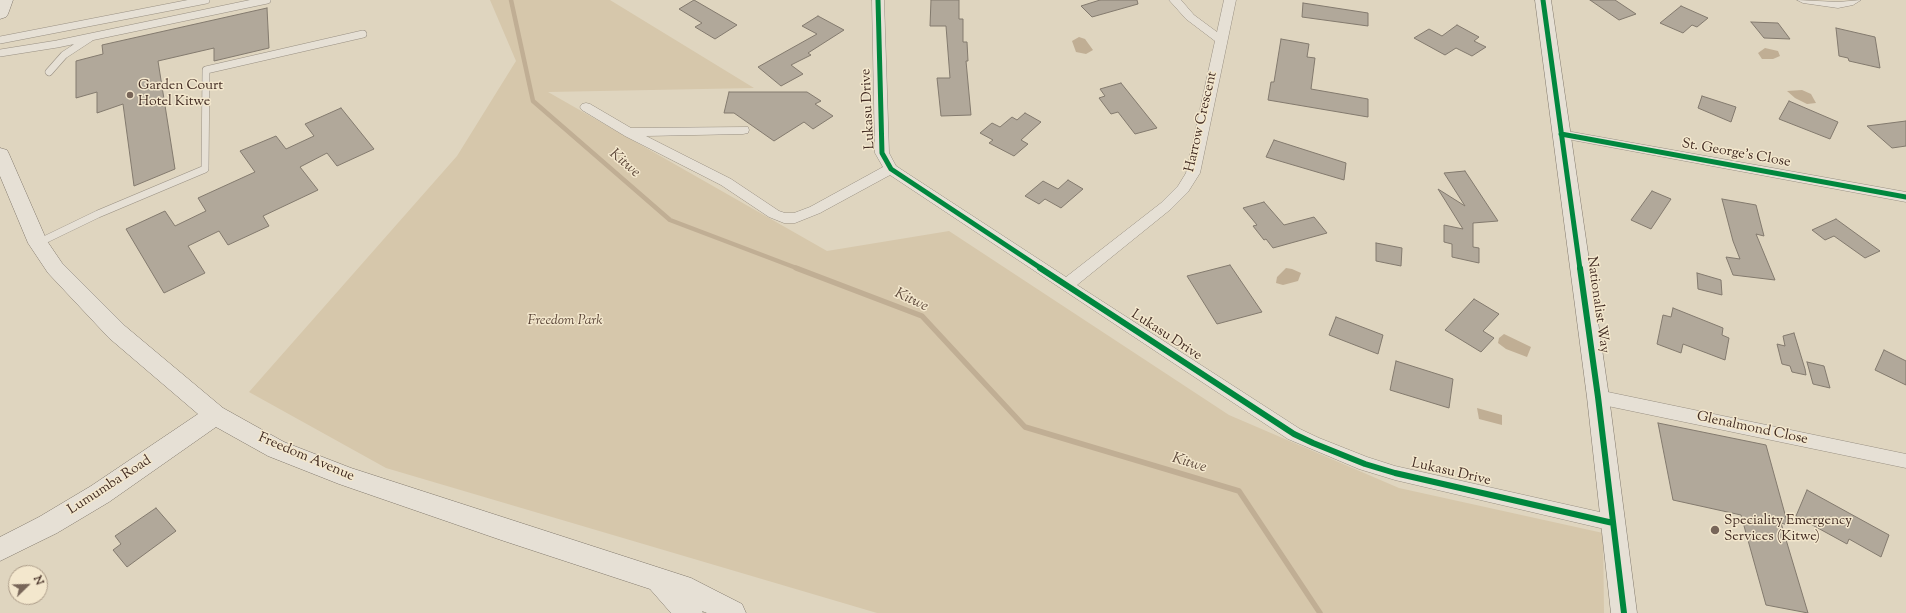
<!DOCTYPE html>
<style>
body{margin:0}
#map{position:relative;width:1906px;height:613px;overflow:hidden;background:#dfd5bf;font-family:"Sorts Mill Goudy",serif}
canvas{display:block}
.north{position:absolute;left:8px;top:565px;width:40px;height:40px;box-sizing:border-box;background:#f3e7cd;border:1px solid #ac9c89;border-radius:50%;rotate:67deg;font-size:11px;font-weight:700;line-height:16px;text-align:center;color:#412b22}
.north::after{content:'';display:block;margin:auto;width:14px;height:18px;background:#786659;clip-path:polygon(50% 0,100% 100%,50% 72%,0 100%)}
</style>
<div id="map">
<canvas width="1906" height="613"></canvas>
<div class="north">N</div>
</div>
<script>
const g = document.querySelector('canvas').getContext('2d');
g.lineJoin = 'round';
function fill(path, color) {
  g.fillStyle = color;
  g.fill(path, 'evenodd');
}
function shape(rows) {
  const path = new Path2D();
  for (const r of rows) {
    path.moveTo(r[0], r[1]);
    for (let i = 2; i < r.length; i += 2) path.lineTo(r[i], r[i + 1]);
  }
  return path;
}
function trace(path, color, width, dash) {
  g.strokeStyle = color;
  g.lineWidth = width;
  g.lineCap = dash ? 'butt' : 'round';
  g.setLineDash(dash || []);
  g.stroke(path);
}
function write(font, color, halo, rows, align = 'center') {
  g.font = font + ' "Sorts Mill Goudy",serif';
  g.lineWidth = 3;
  g.setLineDash([]);
  g.textBaseline = 'middle';
  g.strokeStyle = halo;
  g.fillStyle = color;
  for (const [text, x, y, turn = 0] of rows) {
    g.save();
    g.translate(x, y);
    g.rotate((+turn || 0) * Math.PI / 180);
    g.textAlign = isNaN(turn) ? turn : align;
    if (halo) g.strokeText(text, 0, 0);
    g.fillText(text, 0, 0);
    g.restore();
  }
}
fill(shape([
 [490,0,610,0,754,88,548,92,827,251,949,231,1229,415,1399,488,1603,533,1604,613,877,613,386,468,249,392,457,156,516,61]
]), '#d6c7ab');
fill(shape([
 [1079,37,1085,39,1093,50,1086,54,1076,52,1072,41],
 [1765,48,1778,51,1780,56,1773,59,1762,59,1758,53],
 [1802,90,1811,94,1816,103,1807,104,1795,98,1787,91],
 [1286,268,1292,269,1301,273,1298,281,1283,285,1276,283,1277,277],
 [1504,334,1531,347,1527,357,1506,349,1498,343,1499,338],
 [1477,408,1502,415,1502,425,1479,419]
]), '#c0ae94');
trace(shape([
 [511,0,533,101,670,220,799,269]
]), '#c0ae94', 4.5);
trace(shape([
 [796,268,922,316,1025,427,1239,491,1320,613]
]), '#c0ae94', 5.5);
const building = shape([
 [694,0,737,25,715,39,695,27,702,23,679,9,694,0],
 [931,0,959,0,959,19,963,19,963,42,967,42,968,61,966,61,971,115,941,116,937,78,950,78,946,26,930,26,931,0],
 [1100,0,1137,0,1138,4,1092,17,1081,6,1100,0],
 [1590,0,1615,0,1636,14,1619,20,1590,0],
 [1303,3,1368,13,1368,26,1302,17,1303,3],
 [1681,6,1708,18,1697,27,1692,25,1683,33,1660,23,1681,6],
 [267,8,269,48,214,61,214,48,158,61,175,169,134,186,123,104,97,113,97,92,76,98,76,61,103,54,102,45,267,8],
 [818,16,844,30,808,53,811,55,791,65,803,74,781,86,758,67,817,34,802,26,818,16],
 [1751,22,1778,23,1790,39,1764,38,1751,22],
 [1457,25,1479,37,1474,41,1486,47,1472,56,1456,48,1445,55,1414,38,1429,29,1442,36,1457,25],
 [1836,28,1875,37,1880,68,1849,61,1848,58,1839,56,1836,28],
 [1281,39,1309,44,1307,57,1315,58,1311,89,1368,99,1368,117,1268,100,1271,82,1274,82,1281,39],
 [1121,83,1157,128,1135,134,1118,112,1111,114,1099,98,1105,96,1100,89,1121,83],
 [729,92,807,92,821,101,815,104,833,116,813,129,804,122,774,141,734,113,724,113,729,92],
 [1702,96,1736,107,1731,122,1698,108,1702,96],
 [1789,101,1838,122,1830,139,1779,119,1789,101],
 [341,108,374,149,337,166,327,153,300,167,318,190,263,216,269,226,228,245,219,231,188,246,205,273,164,293,126,229,165,211,175,226,206,211,198,198,255,172,240,151,276,136,286,149,314,136,305,124,341,108],
 [1025,113,1041,122,1021,140,1028,144,1014,156,989,143,993,140,980,133,992,123,1000,127,1012,117,1017,120,1025,113],
 [1906,121,1906,146,1892,148,1867,126,1906,121],
 [1274,140,1346,163,1344,180,1266,157,1274,140],
 [1465,171,1498,221,1473,223,1473,247,1479,248,1479,263,1452,257,1452,244,1444,242,1444,225,1463,229,1438,189,1465,206,1444,173,1465,171],
 [1068,180,1083,189,1061,208,1045,199,1039,204,1025,196,1043,181,1058,189,1068,180],
 [1652,191,1671,199,1651,229,1631,220,1652,191],
 [1722,199,1756,205,1764,236,1756,234,1775,280,1733,275,1726,257,1740,259,1733,241,1722,199],
 [1264,202,1284,225,1314,217,1327,233,1273,248,1266,239,1264,240,1253,226,1257,225,1243,208,1264,202],
 [1836,219,1880,251,1865,258,1834,236,1825,240,1812,230,1836,219],
 [1376,243,1402,248,1401,266,1376,261,1376,243],
 [1230,265,1262,312,1217,324,1187,276,1230,265],
 [1697,273,1721,280,1722,295,1698,289,1697,273],
 [1474,299,1499,314,1483,331,1494,338,1481,352,1445,330,1474,299],
 [1673,308,1723,328,1722,335,1729,338,1725,360,1683,344,1681,353,1657,344,1663,315,1671,317,1673,308],
 [1336,317,1383,335,1378,354,1329,335,1336,317],
 [1794,333,1805,369,1806,375,1792,372,1790,366,1782,364,1777,344,1785,346,1783,336,1794,333],
 [1884,350,1906,361,1906,385,1875,370,1884,350],
 [1396,361,1453,379,1449,408,1390,390,1396,361],
 [1807,362,1824,366,1830,388,1813,384,1807,362],
 [1658,423,1766,445,1788,525,1781,523,1808,613,1766,605,1741,515,1673,500,1658,423],
 [1807,490,1889,535,1881,557,1849,539,1847,544,1796,516,1807,490],
 [156,508,176,531,127,567,113,550,121,544,115,536,156,508]
]);
fill(building, '#b1a89a');
trace(building, '#837a6e', 1);
const lane = shape([
 [0,40,206,0],
 [0,53,57,44,267,0],
 [49,72,64,55,90,38],
 [38,243,98,214,205,169,206,70,363,34]
]);
const street = shape([
 [872,0,884,0,889,153,896,166,1066,277,1161,203,1178,186,1186,173,1215,41,1186,19,1169,0,1181,0,1194,15,1217,32,1224,0,1236,0,1200,173,1188,192,1171,209,1077,285,1300,429,1319,438,1367,457,1395,466,1613,515,1619,517,1622,523,1619,529,1613,531,1395,480,1359,469,1288,439,890,175,820,213,795,223,784,223,769,217,721,185,625,136,582,110,580,107,582,104,586,103,590,104,631,128,748,127,749,130,748,133,743,134,646,136,731,179,779,211,785,213,794,213,810,207,883,167,875,153,872,0],
 [1797,0,1838,2,1861,0,1853,5,1838,8,1803,3,1797,0],
 [1561,130,1906,192,1906,202,1556,137,1555,134,1556,131,1561,130],
 [1598,390,1906,454,1906,468,1598,404,1592,402,1590,397,1592,392,1598,390]
]);
const secondary = shape([
 [0,0,13,0,8,14,6,17,0,19,0,0],
 [1535,0,1551,0,1609,397,1637,613,1611,613,1587,397,1535,0],
 [0,148,7,150,9,154,47,241,62,263,125,326,223,408,284,442,351,468,691,578,742,604,746,613,707,613,702,611,703,613,671,613,650,589,501,540,339,484,268,456,216,427,109,502,57,533,0,561,0,537,39,517,91,486,198,414,109,338,48,273,28,243,0,176,0,148]
]);
trace(lane, '#999083', 8);
trace(street, '#999083', 1);
trace(secondary, '#837a6e', 1);
trace(lane, '#e6e0d5', 7);
fill(street, '#e6e0d5');
fill(secondary, '#e6e0d5');
trace(shape([
 [878,0,882,153,891,169,1042,269],
 [1543,0,1580,269],
 [1561,134,1906,197]
]), '#00873e', 5);
trace(shape([
 [1040,268,1294,434,1313,443,1365,464,1395,473,1613,523],
 [1580,268,1598,397,1624,613]
]), '#00873e', 6);
for (const [x, y, r, color] of [
 [130,95,4,"#786659"],
 [1715,530,5,"#786659"]
]) {
  const dot = new Path2D();
  dot.arc(x, y, r, 0, 2 * Math.PI);
  g.fillStyle = color;
  g.fill(dot);
  trace(dot, '#f3e7cd', 1.5);
}
write('14px', '#412b22', '#f3e7cd', [
 ["Garden Court",138,87],
 ["Hotel Kitwe",138,103],
 ["Speciality Emergency",1724,522],
 ["Services (Kitwe)",1724,538]
], 'left');
write('14px', '#412b22', '#f3e7cd', [
 ["Lukasu Drive",869,109,-93],
 ["Harrow Crescent",1202,122,-77],
 ["St. George's Close",1736,154,10],
 ["Nationalist Way",1597,305,82],
 ["Lukasu Drive",1166,336,33],
 ["Glenalmond Close",1752,429,12],
 ["Freedom Avenue",306,458,23],
 ["Lukasu Drive",1451,473,13],
 ["Lumumba Road",110,486,-33]
]);
write('italic 14px', '#5d483a', '#f3e7cd', [
 ["Freedom Park",565,322]
]);
write('italic 15px', '#5d483a', '#f3e7cd', [
 ["Kitwe",624,164,41],
 ["Kitwe",911,301,25],
 ["Kitwe",1189,464,17]
]);
</script>
